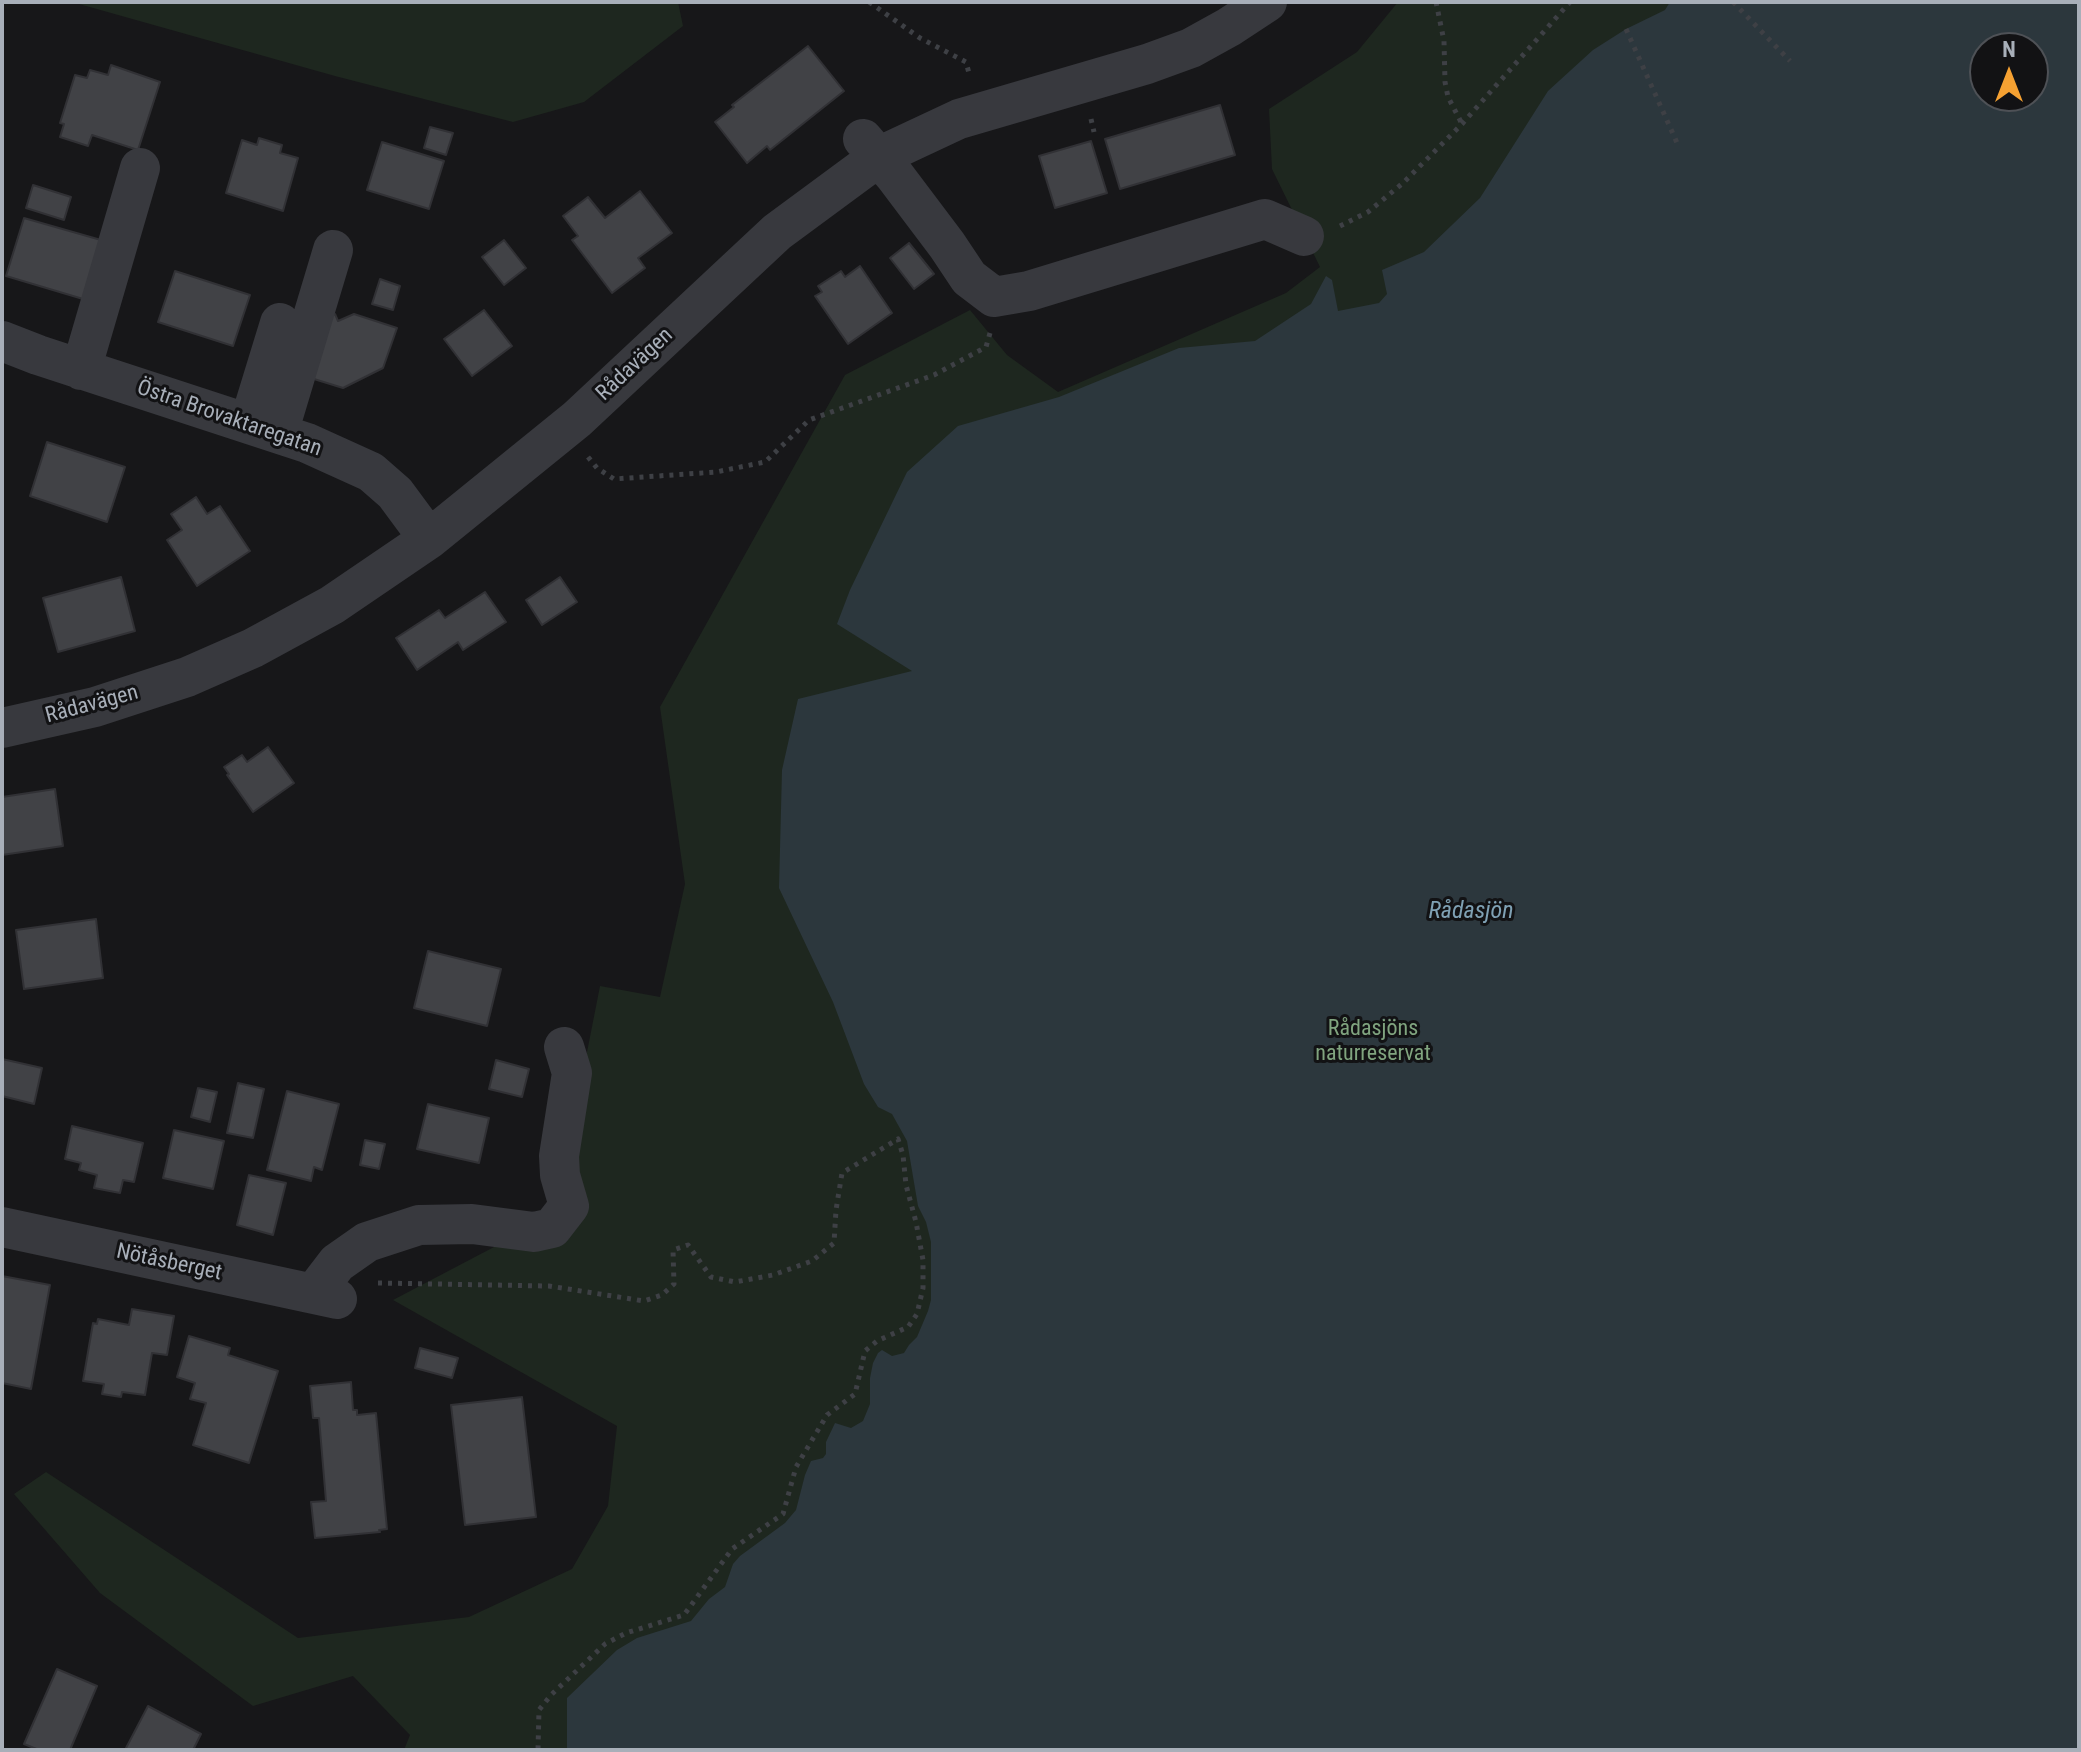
<!DOCTYPE html>
<meta charset="utf-8">
<style>
body{margin:0}
#map{position:relative;width:2081px;height:1752px;overflow:hidden;background:#171719;font-family:"Roboto Condensed",sans-serif}
canvas{display:block}
.frame{position:absolute;inset:0;border:4px solid #a8afb9;pointer-events:none}
.north{position:absolute;left:1969px;top:32px;width:80px;height:80px;box-sizing:border-box;background:#121214;border:2px solid #4e5156;border-radius:50%;rotate:0deg;font-size:22px;font-weight:700;line-height:32px;text-align:center;color:#a8afb9}
.north::after{content:'';display:block;margin:auto;width:28px;height:36px;background:#f5a132;clip-path:polygon(50% 0,100% 100%,50% 72%,0 100%)}
</style>
<div id="map">
<canvas width="2081" height="1752"></canvas>
<div class="frame"></div>
<div class="north">N</div>
</div>
<script>
const g = document.querySelector('canvas').getContext('2d');
g.lineJoin = 'round';
function fill(path, color) {
  g.fillStyle = color;
  g.fill(path, 'evenodd');
}
function shape(rows) {
  const path = new Path2D();
  for (const r of rows) {
    path.moveTo(r[0], r[1]);
    for (let i = 2; i < r.length; i += 2) path.lineTo(r[i], r[i + 1]);
  }
  return path;
}
function trace(path, color, width, dash) {
  g.strokeStyle = color;
  g.lineWidth = width;
  g.lineCap = dash ? 'butt' : 'round';
  g.setLineDash(dash || []);
  g.stroke(path);
}
function write(font, color, halo, rows, align = 'center') {
  g.font = font + ' "Roboto Condensed",sans-serif';
  g.lineWidth = 6;
  g.setLineDash([]);
  g.textBaseline = 'middle';
  g.strokeStyle = halo;
  g.fillStyle = color;
  for (const [text, x, y, turn = 0] of rows) {
    g.save();
    g.translate(x, y);
    g.rotate((+turn || 0) * Math.PI / 180);
    g.textAlign = isNaN(turn) ? turn : align;
    if (halo) g.strokeText(text, 0, 0);
    g.fillText(text, 0, 0);
    g.restore();
  }
}
fill(shape([
 [72,2,678,2,683,26,584,102,513,122,335,76],
 [1398,2,2079,2,2079,1750,404,1750,410,1735,353,1676,253,1706,100,1593,14,1494,46,1472,298,1638,469,1617,572,1569,608,1506,617,1426,393,1300,555,1215,600,986,660,997,685,884,660,707,845,375,970,310,1007,355,1058,392,1286,293,1320,267,1272,169,1269,109,1357,52],
 [1985,48,2033,48,2033,96,1985,96]
]), '#1e271f');
fill(shape([
 [1670,2,2079,2,2079,1750,567,1750,567,1698,617,1650,637,1638,691,1621,709,1599,725,1587,733,1564,740,1556,785,1523,796,1510,805,1475,811,1461,823,1458,826,1454,826,1442,835,1423,851,1428,863,1421,870,1404,870,1378,873,1363,878,1353,882,1350,892,1356,904,1353,909,1345,917,1337,928,1311,931,1300,931,1242,926,1222,918,1206,907,1141,892,1114,878,1107,864,1084,833,1002,779,888,782,770,798,699,912,671,837,624,850,590,907,472,958,426,1059,397,1179,348,1255,341,1311,304,1326,276,1332,280,1338,311,1379,303,1387,294,1382,270,1424,252,1480,198,1548,91,1593,50,1626,29,1665,10],
 [1985,48,2033,48,2033,96,1985,96]
]), '#2c373d');
const building = shape([
 [808,46,844,91,770,150,767,146,747,163,715,122,734,107,732,105,808,46],
 [111,65,160,82,138,150,92,135,88,146,60,137,64,124,60,123,75,75,87,78,90,70,108,75,111,65],
 [1220,105,1235,155,1120,189,1105,139,1220,105],
 [430,127,453,133,446,155,424,148,430,127],
 [259,138,282,145,280,153,298,158,283,211,226,193,242,140,257,145,259,138],
 [1091,141,1107,193,1055,208,1039,156,1091,141],
 [382,142,444,161,429,209,367,190,382,142],
 [33,185,71,197,64,220,26,208,33,185],
 [640,191,672,233,638,258,645,268,612,293,572,240,578,236,563,216,588,197,605,218,640,191],
 [24,218,101,240,83,299,6,276,24,218],
 [504,240,526,268,504,285,482,257,504,240],
 [909,243,934,274,914,289,890,258,909,243],
 [860,266,892,313,848,344,815,296,822,292,818,286,841,271,845,277,860,266],
 [175,271,250,295,233,346,158,322,175,271],
 [380,279,400,286,393,310,372,304,380,279],
 [484,310,512,346,472,376,444,339,484,310],
 [335,314,338,321,354,314,397,328,383,368,343,388,301,375,316,321,335,314],
 [47,442,125,467,107,522,30,496,47,442],
 [196,497,207,514,220,506,250,551,197,586,167,540,182,530,171,514,196,497],
 [121,577,135,631,58,652,43,598,121,577],
 [560,577,577,602,542,625,526,600,560,577],
 [485,592,506,622,463,650,458,642,417,670,396,638,439,610,445,618,485,592],
 [268,747,294,783,253,812,227,775,229,774,224,767,242,755,247,762,268,747],
 [55,789,63,846,2,855,2,797,55,789],
 [96,919,103,978,24,989,16,930,96,919],
 [428,951,501,969,487,1026,414,1008,428,951],
 [2,1059,42,1068,34,1104,2,1096,2,1059],
 [496,1060,529,1069,522,1097,489,1089,496,1060],
 [238,1083,264,1089,253,1138,227,1133,238,1083],
 [198,1088,217,1092,210,1122,191,1117,198,1088],
 [287,1091,339,1104,322,1170,314,1167,311,1181,267,1170,287,1091],
 [428,1104,489,1118,479,1163,417,1149,428,1104],
 [72,1126,143,1143,134,1182,123,1180,120,1193,94,1188,97,1175,79,1170,81,1163,65,1159,72,1126],
 [174,1130,224,1141,213,1189,163,1178,174,1130],
 [365,1140,385,1144,379,1169,360,1165,365,1140],
 [249,1175,286,1183,273,1235,237,1225,249,1175],
 [2,1276,50,1285,31,1389,2,1383,2,1276],
 [132,1309,174,1316,167,1355,152,1353,145,1395,122,1392,121,1397,102,1394,104,1384,83,1381,93,1323,97,1324,98,1319,129,1325,132,1309],
 [189,1336,230,1348,228,1355,278,1371,249,1463,193,1445,206,1403,190,1399,195,1383,177,1377,189,1336],
 [420,1348,458,1358,452,1378,415,1368,420,1348],
 [351,1382,353,1410,357,1410,357,1415,376,1413,387,1529,379,1530,380,1532,315,1538,311,1502,326,1501,319,1418,313,1418,310,1386,351,1382],
 [522,1397,536,1517,465,1525,451,1405,522,1397],
 [57,1669,97,1686,70,1750,39,1750,24,1744,57,1669],
 [148,1706,201,1734,193,1750,125,1750,148,1706]
]);
fill(building, '#414246');
trace(building, '#313135', 2);
trace(shape([
 [869,2,920,38,966,62,970,77],
 [1436,2,1444,41,1445,82,1448,97,1462,124],
 [1733,2,1790,61],
 [1626,29,1678,145],
 [1091,119,1094,132],
 [1340,226,1368,212,1403,183,1462,124,1570,2],
 [588,457,597,468,614,479,716,472,765,462,809,420,934,375,986,347,990,333],
 [378,1283,549,1286,644,1301,662,1295,674,1284,673,1250,688,1245,711,1277,735,1282,773,1275,812,1261,834,1243,836,1210,842,1173,898,1139,903,1155,906,1185,916,1222,923,1260,923,1288,917,1314,908,1327,877,1341,865,1351,855,1394,827,1415,796,1467,783,1514,732,1549,684,1615,626,1633,605,1644,551,1695,539,1710,538,1750]
]), '#3e4045', 5, [4, 6]);
trace(shape([
 [863,139,895,176,947,245,969,278,994,297,1029,291,1265,219,1304,236],
 [2,341,38,355,307,443,371,472,395,493,429,539],
 [81,370,140,168],
 [249,424,280,323],
 [278,433,333,250],
 [2,728,95,707,187,677,253,648,332,605,429,539,577,419,777,232,880,156,959,119,1147,64,1191,48,1229,27,1267,2],
 [2,1227,337,1299],
 [314,1293,337,1263,367,1242,419,1225,472,1224,534,1232,552,1228,569,1206,560,1175,559,1156,572,1073,564,1047]
]), '#38393e', 40);
write('22px', '#a8afb9', '#121214', [
 ["Rådavägen",635,365,-43],
 ["Östra Brovaktaregatan",229,419,19],
 ["Rådavägen",92,705,-15],
 ["Nötåsberget",169,1263,12]
]);
write('22px', '#80a47f', '#121214', [
 ["Rådasjöns",1373,1029],
 ["naturreservat",1373,1054]
]);
write('italic 24px', '#7fa1b4', '#121214', [
 ["Rådasjön",1471,912]
]);
</script>
